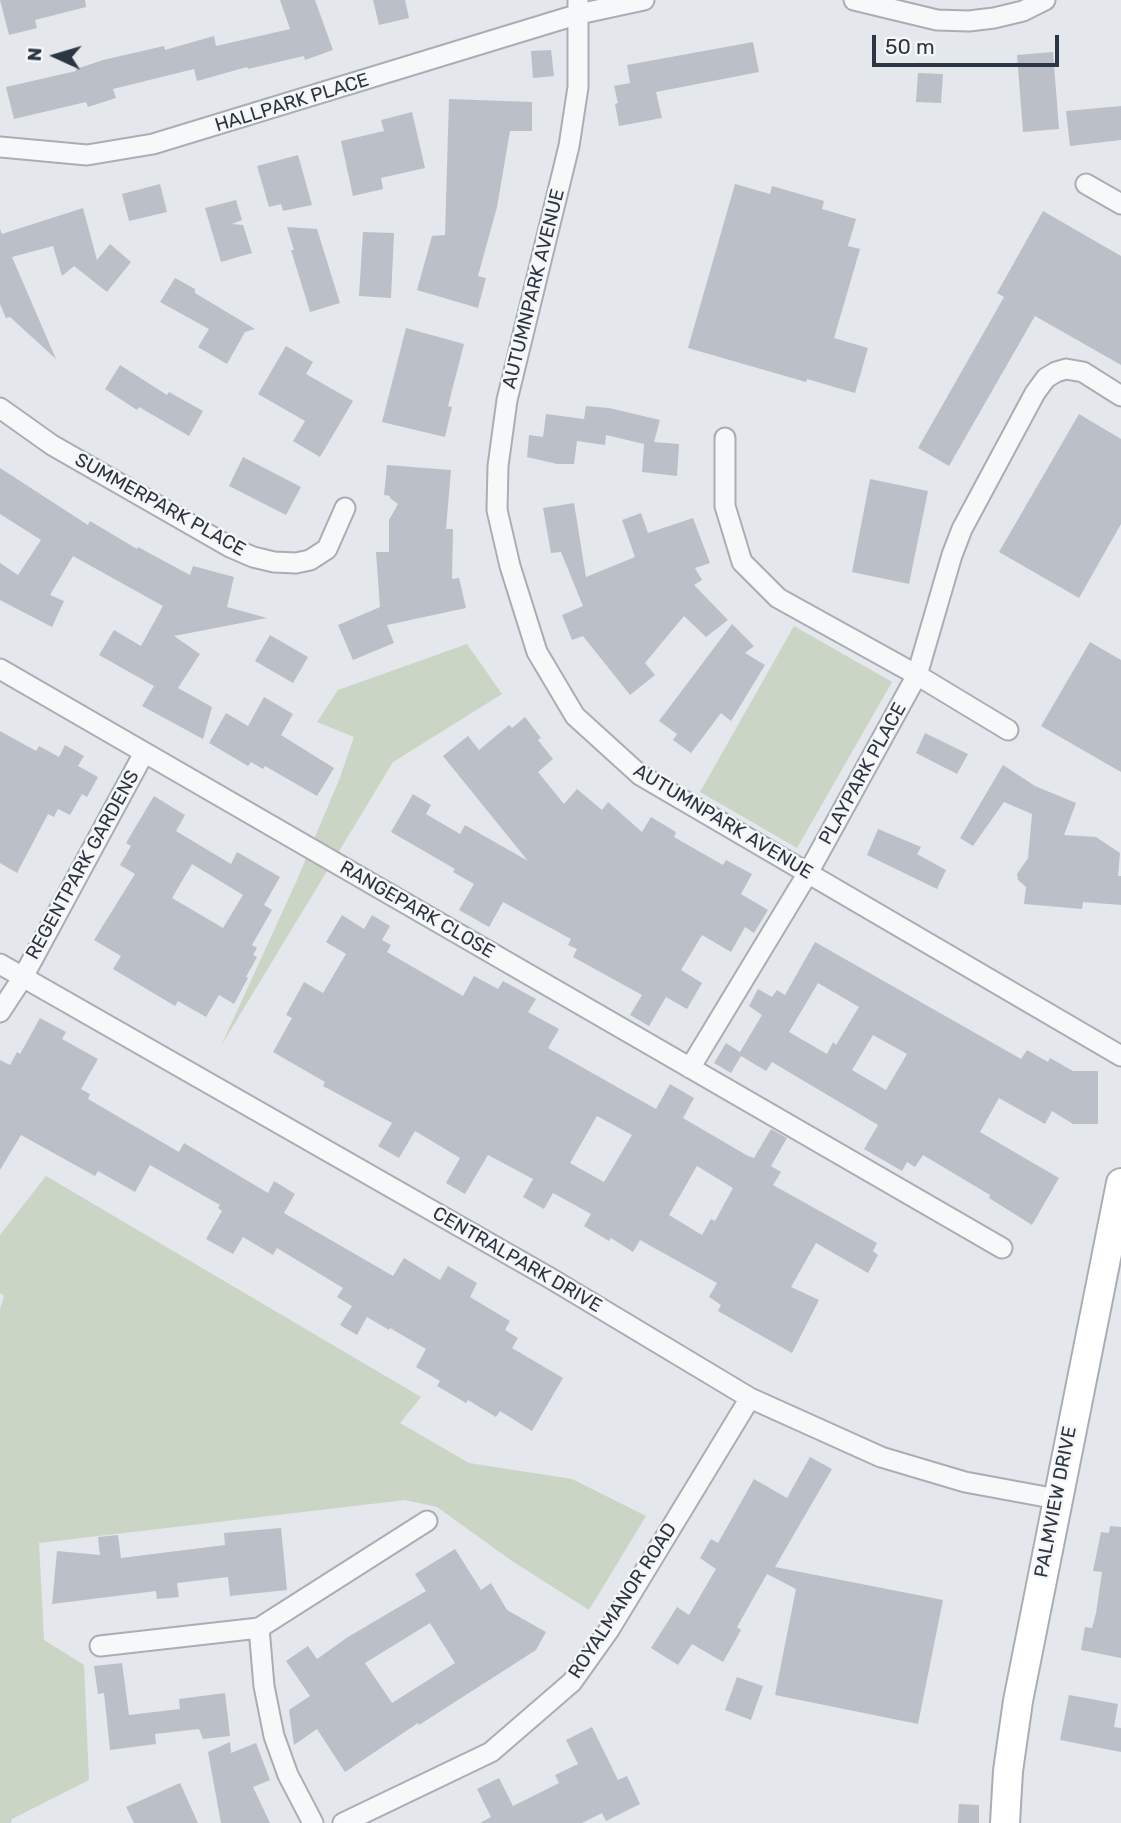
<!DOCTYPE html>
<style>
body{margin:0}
#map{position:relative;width:1121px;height:1823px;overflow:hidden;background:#e4e7eb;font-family:Rubik,sans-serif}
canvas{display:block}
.north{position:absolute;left:21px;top:21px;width:70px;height:70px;-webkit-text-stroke:5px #f4f6f8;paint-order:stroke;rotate:274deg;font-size:19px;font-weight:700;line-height:28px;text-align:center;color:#2c3543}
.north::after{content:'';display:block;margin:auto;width:24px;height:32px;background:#2c3543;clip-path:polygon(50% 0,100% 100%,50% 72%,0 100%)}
.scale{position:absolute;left:872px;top:35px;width:187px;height:32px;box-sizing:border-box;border:4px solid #2c3543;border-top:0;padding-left:9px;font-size:21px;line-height:24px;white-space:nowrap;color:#2c3543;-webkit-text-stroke:5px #f4f6f8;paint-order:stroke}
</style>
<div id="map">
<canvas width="1121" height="1823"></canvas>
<div class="north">N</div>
<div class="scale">50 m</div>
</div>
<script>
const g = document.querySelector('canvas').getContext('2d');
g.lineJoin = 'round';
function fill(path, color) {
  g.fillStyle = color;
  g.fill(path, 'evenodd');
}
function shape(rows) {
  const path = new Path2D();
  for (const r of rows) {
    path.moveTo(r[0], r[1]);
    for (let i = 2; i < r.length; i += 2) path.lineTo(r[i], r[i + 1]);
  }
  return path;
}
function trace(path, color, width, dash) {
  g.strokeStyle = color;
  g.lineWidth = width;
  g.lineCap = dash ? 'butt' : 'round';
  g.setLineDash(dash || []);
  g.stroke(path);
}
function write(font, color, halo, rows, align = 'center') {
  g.font = font + ' Rubik,sans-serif';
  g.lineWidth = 5;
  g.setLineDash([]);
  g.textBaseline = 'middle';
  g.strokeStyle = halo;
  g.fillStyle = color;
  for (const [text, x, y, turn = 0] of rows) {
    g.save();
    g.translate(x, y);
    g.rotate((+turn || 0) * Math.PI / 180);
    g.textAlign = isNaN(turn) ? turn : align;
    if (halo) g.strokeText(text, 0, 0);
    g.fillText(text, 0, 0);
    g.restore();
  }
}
fill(shape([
 [794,626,892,682,797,848,700,792],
 [467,644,502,694,393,762,221,1046,297,880,339,780,354,737,317,722,338,690],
 [46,1176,421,1397,400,1423,469,1463,572,1479,646,1516,589,1610,512,1561,437,1507,405,1500,39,1543,44,1640,84,1665,89,1780,12,1819,11,1823,0,1823,0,1309,4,1296,0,1293,0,1235]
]), '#cad5c5');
fill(shape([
 [0,0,85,0,86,7,35,20,37,28,9,35],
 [280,0,315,0,333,50,305,60,304,56,248,69,247,67,197,81,194,69,113,89,116,98,88,107,86,102,14,119,6,87,76,71,76,69,103,60,164,46,165,50,214,36,216,46,290,29],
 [373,0,405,0,409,18,379,25],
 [753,42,759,72,656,92,662,118,619,126,615,104,618,103,614,86,630,83,627,65],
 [551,50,554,76,533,78,531,51],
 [1053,52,1059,129,1023,132,1017,55],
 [918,73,943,74,941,103,916,102],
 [449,99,532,102,532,131,510,131,497,207,478,276,486,278,478,308,417,290,432,236,445,235],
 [1121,106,1121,140,1070,146,1066,111],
 [412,112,425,168,381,178,383,189,353,196,341,141,384,131,381,120],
 [298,155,312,205,283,211,281,204,269,207,257,166],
 [160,184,167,212,129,221,122,194],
 [735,184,770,194,772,186,824,201,822,209,856,219,848,246,860,249,834,338,868,348,855,393,807,379,806,382,688,348],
 [236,200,242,220,232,224,243,225,252,253,221,262,205,208],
 [83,208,97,260,110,244,131,262,107,292,74,266,62,276,53,246,12,257,56,359,10,317,6,318,0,304,0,229,2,234],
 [1043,211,1121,256,1121,365,1035,316,949,466,918,448,1004,297,997,293],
 [287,227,317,229,340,303,310,312,291,250,294,250],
 [363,232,394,233,391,298,359,296],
 [175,278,195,289,195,293,255,329,245,332,227,364,198,347,209,329,160,302],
 [406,328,464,344,448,406,452,407,445,437,382,422],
 [286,346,313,362,306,374,353,401,320,457,293,441,305,421,258,394],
 [120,365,167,395,169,392,203,411,189,436,139,407,137,410,105,389],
 [586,406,609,408,660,420,654,442,679,444,677,476,642,472,644,444,606,435,605,445,577,441,574,464,557,464,527,457,529,435,543,437,546,414,584,419],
 [1079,414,1121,439,1121,524,1079,598,999,552],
 [243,457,301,487,286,515,229,486],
 [387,465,451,470,446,529,453,529,452,579,459,578,466,608,387,625,394,643,353,660,338,625,380,607,376,552,389,552,389,520,398,504,390,498,390,496,384,495],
 [0,468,88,525,90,521,137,549,138,547,190,575,193,566,234,577,227,607,267,618,174,636,200,654,178,688,212,707,203,739,142,706,154,686,99,655,114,630,141,646,163,606,73,556,50,595,64,601,52,627,0,600,0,563,18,575,41,540,0,514],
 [870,479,928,491,909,584,852,572],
 [574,503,586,577,635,557,622,520,641,513,648,533,693,518,710,563,695,568,702,580,694,585,728,620,706,637,684,616,645,663,655,675,630,695,583,636,572,640,562,615,583,606,561,552,551,553,543,508],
 [732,624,754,646,745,653,765,665,731,721,721,713,691,753,673,740,677,734,659,721],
 [270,635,308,657,293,683,255,661],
 [1090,642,1121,660,1121,772,1041,726],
 [264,697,293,714,281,735,334,768,317,796,265,766,263,769,251,762,248,766,209,743,226,713,248,726],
 [525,717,541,738,538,740,553,759,538,772,564,804,577,789,602,810,608,802,642,832,651,817,676,832,674,837,723,865,726,860,752,874,741,894,768,910,754,933,745,927,731,952,702,935,681,970,702,983,687,1009,666,997,649,1026,630,1015,642,995,573,957,577,949,568,945,571,939,503,902,489,927,459,910,474,884,453,872,455,869,391,832,413,794,431,805,426,814,460,834,465,825,528,861,443,756,468,736,479,750,509,725,512,728],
 [0,731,36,751,39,746,59,757,65,745,84,756,78,766,98,777,87,797,82,794,70,815,58,809,54,817,48,814,17,873,0,863],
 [925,733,968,754,957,774,916,753],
 [1003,765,1035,786,1076,803,1064,835,1096,837,1120,853,1118,876,1121,876,1121,905,1083,902,1082,909,1024,904,1026,887,1018,880,1017,874,1028,858,1032,814,1004,802,973,846,960,838],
 [154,796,185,815,176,831,231,864,237,852,280,877,264,905,272,910,252,945,257,948,253,955,257,957,246,977,248,978,234,1004,219,995,206,1017,178,1001,175,1006,113,969,121,956,94,940,135,874,120,865,131,846,126,843],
 [192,864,243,895,223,928,172,898],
 [878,829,921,847,917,854,946,870,937,889,867,855],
 [342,915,364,929,372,915,390,926,382,940,391,945,387,952,463,996,474,976,498,989,503,981,536,999,528,1012,559,1029,548,1048,656,1109,670,1084,694,1098,683,1118,748,1156,754,1158,771,1129,787,1138,771,1166,781,1172,773,1185,877,1243,873,1251,878,1255,868,1273,816,1243,791,1287,819,1300,792,1353,718,1311,721,1305,709,1297,717,1283,640,1240,633,1252,611,1238,609,1241,584,1226,591,1214,553,1193,544,1209,523,1197,533,1179,488,1155,465,1194,446,1183,460,1158,415,1131,399,1158,378,1146,392,1123,323,1086,325,1082,273,1052,292,1018,286,1015,304,982,323,993,346,954,326,942],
 [597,1116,632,1135,604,1182,570,1163],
 [697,1166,733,1188,715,1221,711,1219,702,1235,669,1215],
 [815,942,1021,1059,1027,1050,1048,1062,1050,1058,1073,1071,1098,1071,1098,1124,1073,1124,1052,1111,1045,1124,999,1098,980,1132,1059,1178,1032,1225,989,1198,990,1195,923,1155,915,1167,907,1162,902,1171,864,1149,878,1125,772,1062,766,1071,741,1056,731,1073,714,1063,726,1043,740,1052,762,1015,749,1006,758,989,772,997,777,990,785,995],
 [818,983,859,1007,836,1045,833,1042,827,1054,789,1032],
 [873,1035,907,1054,886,1090,852,1070],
 [40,1018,66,1032,62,1039,98,1059,81,1089,90,1094,88,1099,179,1152,184,1143,268,1193,274,1181,295,1194,284,1213,393,1276,404,1258,440,1280,448,1266,477,1283,470,1297,510,1321,505,1330,518,1338,512,1348,563,1378,532,1431,500,1411,496,1417,468,1400,466,1403,437,1386,440,1381,416,1367,426,1349,390,1328,389,1330,367,1317,357,1335,340,1325,352,1306,337,1297,343,1288,277,1248,273,1255,243,1237,233,1254,206,1239,222,1211,218,1208,220,1205,150,1165,135,1192,98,1171,95,1176,21,1135,0,1170,0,1060,10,1065,17,1052,20,1054],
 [810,1457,832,1469,775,1567,943,1600,918,1724,775,1695,796,1589,767,1574,737,1627,741,1630,723,1662,692,1644,678,1665,651,1648,677,1607,689,1615,716,1569,700,1558,711,1539,718,1543,754,1479,787,1498],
 [1110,1526,1121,1527,1121,1658,1081,1650,1085,1627,1092,1628,1096,1613,1102,1572,1093,1571,1101,1532,1109,1533],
 [281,1528,287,1590,230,1596,228,1577,177,1583,179,1597,157,1599,156,1591,52,1604,57,1551,100,1555,98,1537,118,1535,121,1558,225,1545,224,1533],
 [455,1549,481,1590,491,1583,507,1610,546,1632,536,1650,419,1725,418,1723,345,1772,317,1729,294,1745,289,1710,310,1696,286,1661,308,1646,317,1659,348,1637,426,1591,415,1574],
 [430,1623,455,1663,392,1703,365,1663],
 [122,1663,129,1715,180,1709,179,1699,225,1693,230,1736,203,1739,199,1729,155,1734,156,1744,110,1750,104,1693,98,1694,94,1666],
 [737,1677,763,1686,751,1720,725,1710],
 [1069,1695,1118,1704,1114,1727,1121,1728,1121,1752,1060,1740],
 [592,1727,618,1780,627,1776,640,1804,606,1821,602,1813,582,1823,480,1823,491,1817,477,1789,499,1778,513,1806,559,1783,555,1775,578,1764,566,1740],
 [230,1742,231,1753,256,1743,270,1780,253,1787,270,1823,221,1823,208,1752],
 [180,1783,198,1823,134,1823,126,1807],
 [959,1804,979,1805,979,1823,958,1823]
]), '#bbc0c8');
const street = shape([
 [578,0,578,87,569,146,507,400,498,466,497,510,510,566,537,652,575,716,640,775,1121,1056],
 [854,0,937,20,969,21,994,18,1023,11,1045,0],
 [0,147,87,155,153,144,579,14,644,0],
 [1086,184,1121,204],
 [0,408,52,445,230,547,253,557,274,562,296,563,310,560,327,549,345,508],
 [725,438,725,506,742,562,778,598,917,675,1008,730],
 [0,669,1002,1248],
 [0,964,550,1278,750,1398,881,1457,965,1482,1057,1499],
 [0,1012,23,977,144,753],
 [690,1068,808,873,917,675,952,555,962,529,1035,393,1046,378,1056,372,1066,369,1083,372,1121,396],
 [259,1628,264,1686,274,1736,288,1775,313,1823],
 [100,1646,259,1628,427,1521],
 [343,1823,491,1752,572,1682,609,1630,750,1398]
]);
const secondary = shape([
 [1005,1823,1008,1771,1018,1701,1121,1183]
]);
trace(street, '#a9aeb5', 23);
trace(secondary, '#a9aeb5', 32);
trace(street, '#f7f8f9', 19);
trace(secondary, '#fff', 28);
write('19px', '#2c3543', '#f4f6f8', [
 ["HALLPARK PLACE",292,103,-17],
 ["AUTUMNPARK AVENUE",534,289,-76],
 ["SUMMERPARK PLACE",160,505,29],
 ["PLAYPARK PLACE",863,774,-61],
 ["AUTUMNPARK AVENUE",723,822,31],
 ["REGENTPARK GARDENS",83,865,-61],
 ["RANGEPARK CLOSE",417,910,30],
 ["CENTRALPARK DRIVE",517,1260,30],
 ["PALMVIEW DRIVE",1056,1502,-79],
 ["ROYALMANOR ROAD",623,1601,-57]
]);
</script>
